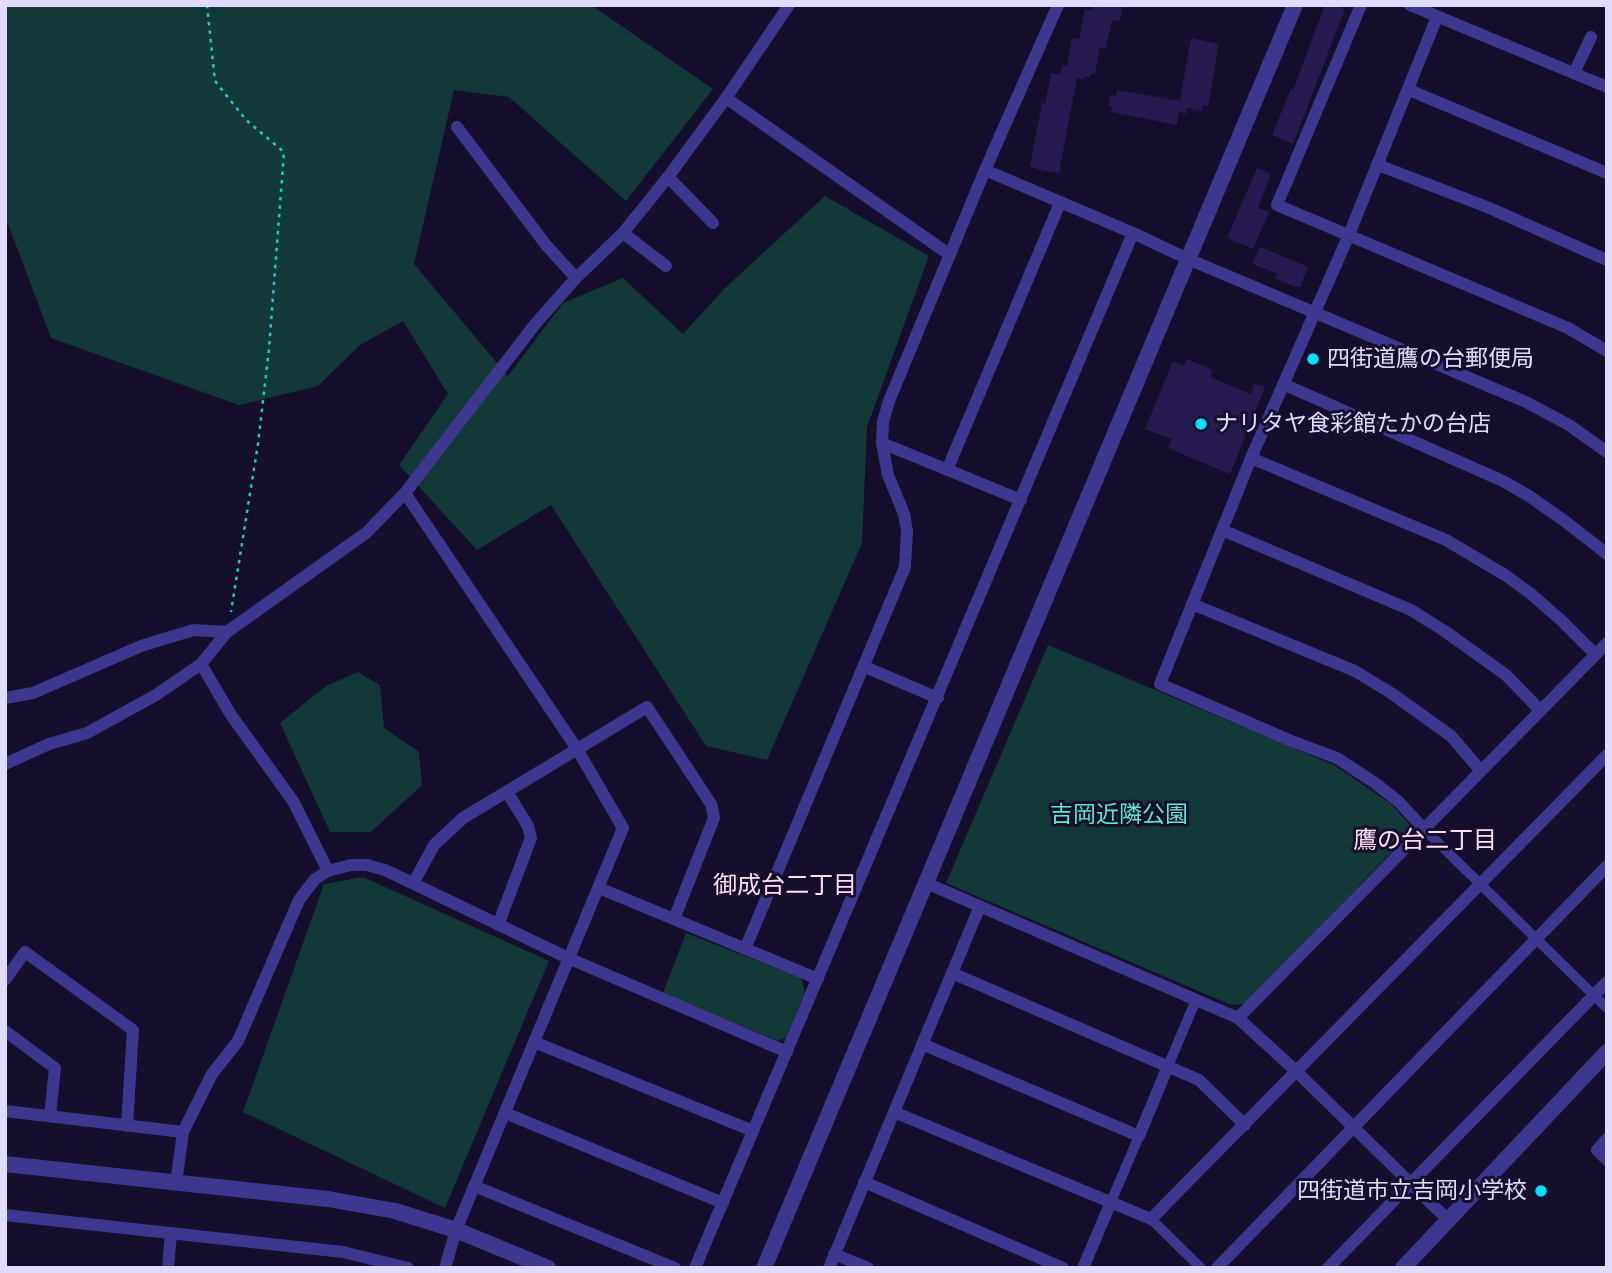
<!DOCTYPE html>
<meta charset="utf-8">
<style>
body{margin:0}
#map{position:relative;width:1612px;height:1273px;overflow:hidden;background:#150f2d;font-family:"Noto Sans",sans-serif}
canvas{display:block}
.frame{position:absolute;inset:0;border:7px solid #e1dbff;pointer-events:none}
</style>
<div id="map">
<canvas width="1612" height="1273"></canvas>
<div class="frame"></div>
</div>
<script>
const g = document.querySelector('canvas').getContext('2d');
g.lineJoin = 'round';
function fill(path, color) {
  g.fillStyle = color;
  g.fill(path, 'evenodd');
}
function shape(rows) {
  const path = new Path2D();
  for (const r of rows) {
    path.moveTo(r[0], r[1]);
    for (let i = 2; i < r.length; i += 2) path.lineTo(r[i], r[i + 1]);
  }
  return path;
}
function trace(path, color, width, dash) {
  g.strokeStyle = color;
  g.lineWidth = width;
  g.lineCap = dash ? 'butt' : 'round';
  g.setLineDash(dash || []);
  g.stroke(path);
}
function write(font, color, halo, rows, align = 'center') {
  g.font = font + ' "Noto Sans","Noto Sans JP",sans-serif';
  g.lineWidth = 6;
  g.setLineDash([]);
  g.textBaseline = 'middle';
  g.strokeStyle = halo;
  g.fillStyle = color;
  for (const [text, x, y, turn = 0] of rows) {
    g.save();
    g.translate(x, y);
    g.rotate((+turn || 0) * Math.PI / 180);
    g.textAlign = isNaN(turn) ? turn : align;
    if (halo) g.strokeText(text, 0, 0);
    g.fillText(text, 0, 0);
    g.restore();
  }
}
fill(shape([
 [5,5,591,5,713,89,626,201,509,97,454,90,414,264,508,376,563,303,623,278,683,334,725,288,825,196,929,256,867,427,862,543,767,760,706,746,551,505,477,550,399,465,448,394,403,321,360,345,318,386,239,405,51,338,5,216],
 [1048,645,1334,765,1391,804,1414,829,1245,1004,1231,1005,946,883],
 [358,672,380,685,384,728,419,752,422,785,371,832,330,832,280,723,326,686],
 [363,877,549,961,445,1208,243,1112,324,884],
 [686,933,801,978,805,992,786,1037,778,1041,663,993]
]), '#123838');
fill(shape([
 [1093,5,1123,5,1120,21,1112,20,1106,49,1100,47,1095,74,1091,73,1090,77,1085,76,1084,79,1077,78,1059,173,1040,170,1030,166,1042,103,1045,104,1051,73,1060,75,1062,65,1067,66,1072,38,1079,39,1085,9,1092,11],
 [1325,5,1334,5,1345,9,1293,144,1272,135,1291,89,1293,90],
 [1191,38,1219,44,1208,107,1203,105,1202,111,1187,108,1186,114,1179,112,1177,125,1111,112,1112,107,1108,106,1110,95,1116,96,1117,90,1180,101],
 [1257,168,1271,174,1258,208,1269,212,1253,249,1227,238],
 [1260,247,1308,267,1300,287,1295,286,1295,287,1275,278,1277,273,1252,264],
 [1187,359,1213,370,1210,377,1251,394,1254,384,1265,387,1230,474,1168,448,1172,439,1145,429,1173,361,1184,366]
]), '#261a50');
trace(shape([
 [207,5,215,81,246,120,284,152,269,349,258,444,231,612]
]), '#26c8c4', 2.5, [3.5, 5]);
trace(shape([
 [1424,829,1607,1008],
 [1168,1066,1196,1000],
 [1111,1202,1139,1136],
 [1151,1219,1201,1268]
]), '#3d3790', 10);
trace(shape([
 [1361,5,1277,205,1568,328,1607,351],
 [1410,5,1607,87],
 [1574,73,1591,37],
 [1409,90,1607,173],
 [726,98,950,255],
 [457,127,546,245,576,278],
 [1378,165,1487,207,1607,260],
 [985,170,1133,233,1188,259,1526,402,1569,425,1607,452],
 [668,177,713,223],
 [623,233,666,266],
 [1283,384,1503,481,1529,496,1566,522,1607,554],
 [882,443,1021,500],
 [1251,458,1446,540,1505,575,1531,594,1562,621,1595,654],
 [947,470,1060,203],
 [405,493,577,749,623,828,456,1230,445,1268],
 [1222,530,1411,610,1446,632,1506,675,1540,710],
 [1192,604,1355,671,1391,693,1451,736,1481,771],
 [201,664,231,715,293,801,328,871],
 [865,667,938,698],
 [5,698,33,693,141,646,167,638,194,630,227,632],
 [5,764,49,744,87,733,156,695,201,664,227,632,366,533,405,493,536,323,576,278,623,233,668,177,726,98,789,5],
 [1424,829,1399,802,1375,783,1337,758,1289,740,1160,684,1251,458,1348,237,1437,17],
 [414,882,434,845,463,818,647,707,711,804,713,812,714,818,674,919],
 [926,883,1238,1018,1297,1072,1448,1220],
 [599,888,818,979],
 [498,925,531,838,528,826,507,792],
 [745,949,905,567,907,531,904,514,888,475,882,443,883,422,889,401,985,170,1058,5],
 [952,973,1199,1080,1245,1125],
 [5,980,25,952,133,1030,127,1126],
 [1238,1018,1607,643],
 [5,1031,55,1068,50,1116],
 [534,1042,753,1131],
 [922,1044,1139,1136,1168,1066],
 [5,1111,183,1132],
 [894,1112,1151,1219,1607,755],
 [505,1113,723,1203],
 [1607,1139,1597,1150,1607,1160],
 [864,1182,1063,1268],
 [176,1183,183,1132,212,1074,238,1041,299,900,315,879,328,871,351,865,367,865,385,870,568,958,787,1052],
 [474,1186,675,1268],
 [5,1215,343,1252,408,1268],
 [834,1254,868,1268],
 [168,1268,171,1233],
 [695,1268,1133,233],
 [829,1268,980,906],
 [1083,1268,1111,1202],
 [1217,1268,1607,866],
 [1328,1268,1607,982]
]), '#3d3790', 12);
trace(shape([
 [5,1164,328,1199,395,1211,456,1230,548,1268],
 [764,1268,1295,5],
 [1403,1268,1607,1052]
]), '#3d3790', 16);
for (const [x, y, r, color] of [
 [1313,359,7,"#07deff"],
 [1201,424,7,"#07deff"],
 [1541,1191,7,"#07deff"]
]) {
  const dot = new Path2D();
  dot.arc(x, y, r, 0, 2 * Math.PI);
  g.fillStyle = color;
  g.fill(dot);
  trace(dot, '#150f2d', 2.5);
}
write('23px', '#e1dbff', '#150f2d', [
 ["四街道鷹の台郵便局",1327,359],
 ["ナリタヤ食彩館たかの台店",1215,424],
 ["四街道市立吉岡小学校",1527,1191,"right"]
], 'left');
write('23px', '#5ceacc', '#150f2d', [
 ["吉岡近隣公園",1119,815]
]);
write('24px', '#ffddf2', '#150f2d', [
 ["鷹の台二丁目",1425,841],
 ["御成台二丁目",785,886]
]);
</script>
